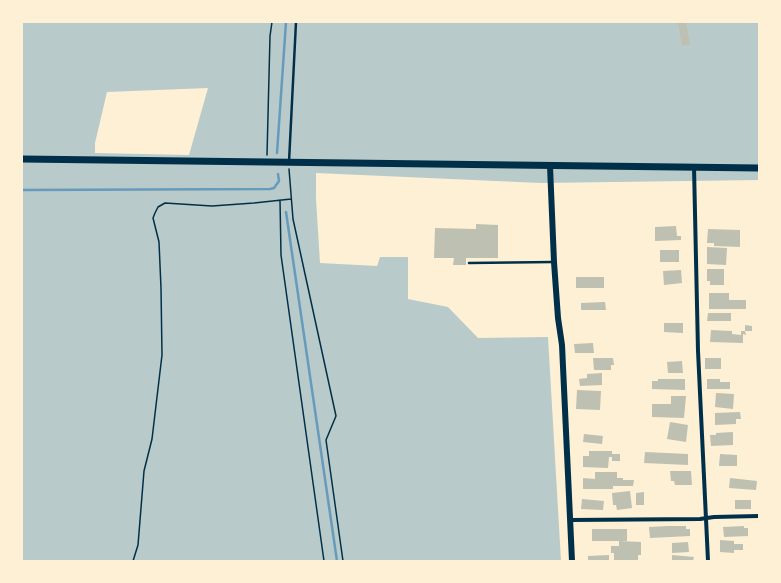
<!DOCTYPE html>
<style>
body{margin:0}
#map{position:relative;width:781px;height:583px;overflow:hidden;background:#fdf0d5;font-family:"Noto Serif",serif}
canvas{display:block}
.frame{position:absolute;inset:0;border:23px solid #fdf0d5;pointer-events:none}
</style>
<div id="map">
<canvas width="781" height="583"></canvas>
<div class="frame"></div>
</div>
<script>
const g = document.querySelector('canvas').getContext('2d');
g.lineJoin = 'round';
function fill(path, color) {
  g.fillStyle = color;
  g.fill(path, 'evenodd');
}
function shape(rows) {
  const path = new Path2D();
  for (const r of rows) {
    path.moveTo(r[0], r[1]);
    for (let i = 2; i < r.length; i += 2) path.lineTo(r[i], r[i + 1]);
  }
  return path;
}
function trace(path, color, width, dash) {
  g.strokeStyle = color;
  g.lineWidth = width;
  g.lineCap = dash ? 'butt' : 'round';
  g.setLineDash(dash || []);
  g.stroke(path);
}
fill(shape([
 [22,22,759,22,759,180,541,183,316,173,316,199,320,263,377,266,380,257,408,257,408,299,448,307,478,338,548,337,561,561,22,561],
 [208,88,189,155,95,153,95,143,107,92]
]), '#b9caca');
trace(shape([
 [277,153,286,22],
 [22,190,270,189,274,188,279,181,278,174],
 [286,212,337,561]
]), '#669bbc', 2.5);
fill(shape([
 [678,22,686,22,690,45,682,46],
 [476,224,498,225,498,258,466,258,466,265,453,265,454,258,434,258,435,228,476,229],
 [676,226,677,236,681,236,681,240,655,241,655,227],
 [708,229,740,230,740,247,714,246,714,243,707,243],
 [707,247,727,248,726,265,707,264],
 [660,250,679,250,679,262,660,262],
 [707,269,724,269,724,285,710,285,710,281,707,281],
 [681,270,682,283,664,285,663,271],
 [576,277,604,277,604,288,576,288],
 [709,293,729,293,729,300,746,300,746,309,709,309],
 [605,302,606,310,581,310,581,303],
 [708,313,731,313,731,321,707,321],
 [664,323,683,323,683,333,664,332],
 [745,325,752,326,752,331,745,331,746,335,743,334,743,343,710,342,711,330,732,331,732,334,741,335,741,331,745,331],
 [593,343,594,353,575,353,574,344],
 [593,358,613,358,614,365,611,365,611,370,594,370],
 [705,358,721,358,721,369,705,369],
 [682,361,683,373,668,373,667,362],
 [602,373,602,385,580,386,579,379,587,378,587,374],
 [658,379,685,379,685,390,652,389,652,381,658,381],
 [707,379,720,379,720,382,730,382,730,389,707,389],
 [577,390,601,391,600,410,576,409],
 [716,393,734,394,733,409,715,407],
 [671,396,686,396,684,418,652,417,652,404,671,404],
 [740,412,741,419,736,419,736,424,715,425,715,413],
 [670,422,688,425,686,442,667,439],
 [733,432,733,445,711,446,710,435,716,435,716,433],
 [584,434,603,436,602,444,583,442],
 [589,451,612,451,612,454,620,454,620,461,612,461,612,457,609,457,608,468,583,467,583,456,589,456],
 [645,452,688,454,688,465,644,463],
 [720,454,737,455,737,466,719,466],
 [670,471,691,471,692,485,675,485,674,481,671,481],
 [595,472,617,472,617,478,623,478,623,480,634,480,633,486,613,486,613,489,583,489,583,478,595,479],
 [730,478,757,481,756,490,729,488],
 [630,491,632,508,617,510,616,505,613,505,612,493],
 [644,492,644,505,636,505,636,493],
 [582,499,604,501,603,510,581,509],
 [735,500,751,500,751,509,735,509],
 [668,526,686,526,686,529,690,529,690,536,650,538,649,527],
 [744,526,744,528,748,528,748,536,724,537,723,527],
 [592,529,627,529,627,541,592,541],
 [720,540,734,541,734,544,743,544,743,550,734,550,734,553,720,552],
 [619,541,641,542,641,555,638,555,638,561,614,561,614,553,611,553,611,546,619,546],
 [688,542,689,552,672,553,672,543],
 [609,555,609,561,588,561,588,556],
 [672,555,694,557,693,561,672,561]
]), '#bec0b2');
trace(shape([
 [267,155,270,36,272,22],
 [289,169,293,219,336,416,326,440,343,561],
 [280,200,281,255,324,561],
 [133,561,138,545,144,471,152,439,162,355,161,288,159,242,153,218,155,213,158,207,165,203,212,206,254,203,291,199]
]), '#003049', 1.5);
trace(shape([
 [289,162,296,22],
 [469,263,553,262]
]), '#003049', 2.5);
trace(shape([
 [694,167,698,351,708,561],
 [570,520,700,519,714,517,759,516]
]), '#003049', 4);
trace(shape([
 [550,166,554,262,558,318,562,345,572,561]
]), '#003049', 6);
trace(shape([
 [22,159,759,168]
]), '#003049', 7);
</script>
